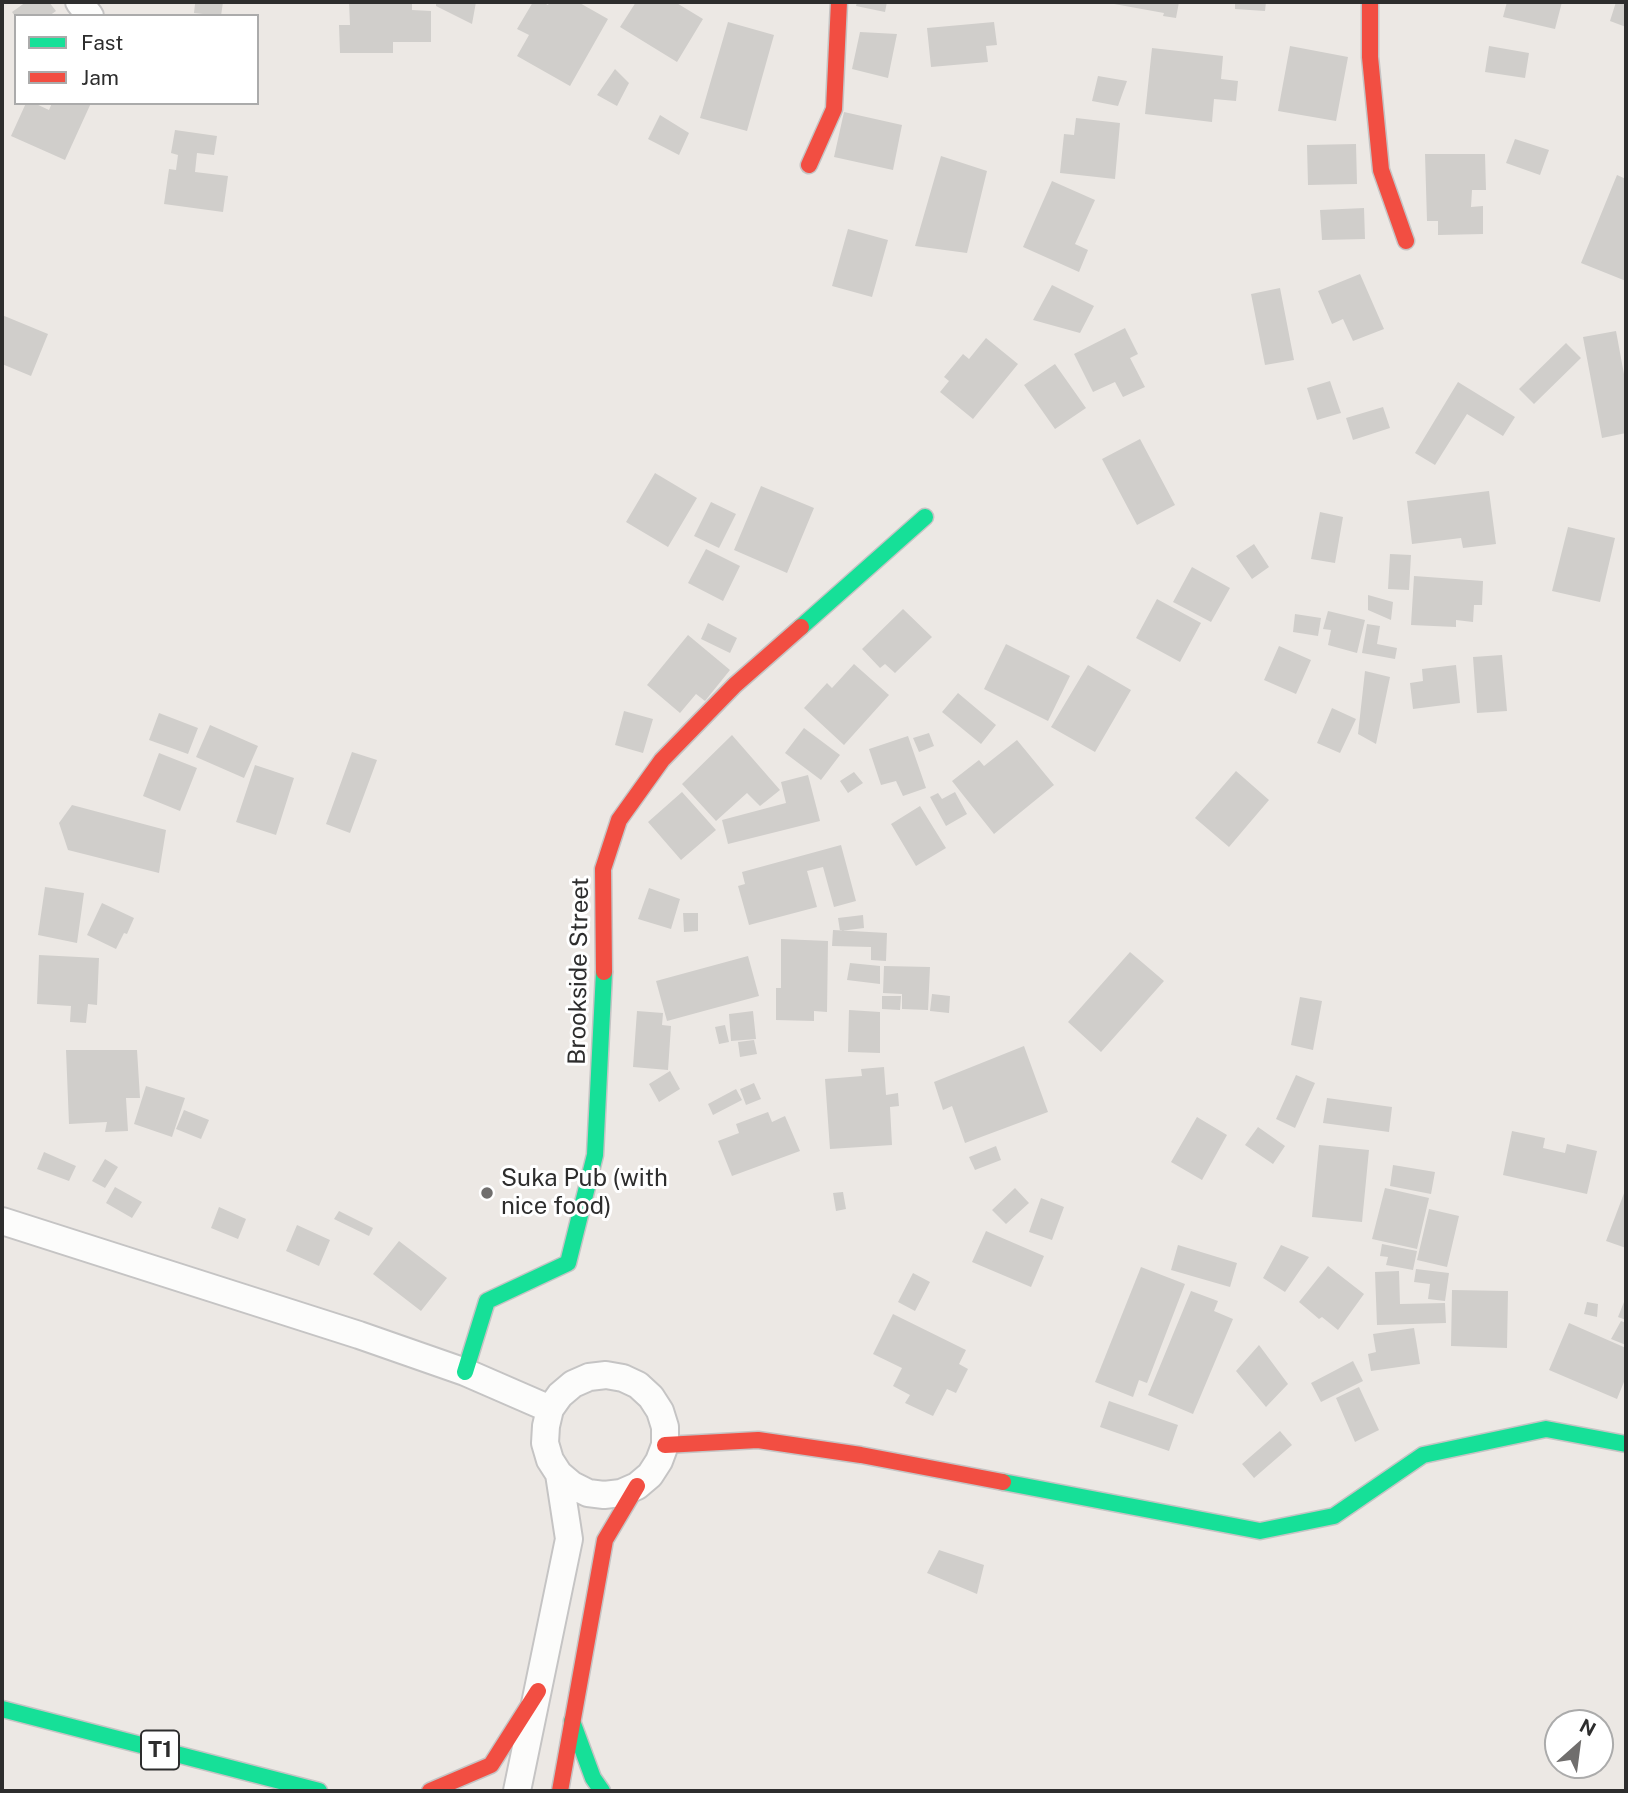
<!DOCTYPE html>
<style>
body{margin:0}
#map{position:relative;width:1628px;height:1793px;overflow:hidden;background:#ece8e4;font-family:"Public Sans",sans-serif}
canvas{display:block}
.frame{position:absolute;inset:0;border:4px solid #2d2d2d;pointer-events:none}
.legend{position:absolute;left:14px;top:14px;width:245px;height:91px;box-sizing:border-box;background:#fff;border:2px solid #ababab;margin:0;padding:9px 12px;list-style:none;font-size:21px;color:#2d2d2d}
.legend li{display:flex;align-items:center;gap:14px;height:35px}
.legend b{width:35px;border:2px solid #ababab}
.north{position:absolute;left:1544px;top:1709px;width:70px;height:70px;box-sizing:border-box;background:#fff;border:2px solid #ababab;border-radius:50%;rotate:28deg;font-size:19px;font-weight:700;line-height:28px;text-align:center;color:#2d2d2d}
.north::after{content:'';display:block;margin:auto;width:24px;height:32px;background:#706e6d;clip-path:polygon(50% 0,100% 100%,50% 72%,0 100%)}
</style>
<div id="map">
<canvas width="1628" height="1793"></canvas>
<div class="frame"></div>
<ul class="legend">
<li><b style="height:9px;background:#16e098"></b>Fast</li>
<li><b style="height:9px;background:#f24e42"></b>Jam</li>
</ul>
<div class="north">N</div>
</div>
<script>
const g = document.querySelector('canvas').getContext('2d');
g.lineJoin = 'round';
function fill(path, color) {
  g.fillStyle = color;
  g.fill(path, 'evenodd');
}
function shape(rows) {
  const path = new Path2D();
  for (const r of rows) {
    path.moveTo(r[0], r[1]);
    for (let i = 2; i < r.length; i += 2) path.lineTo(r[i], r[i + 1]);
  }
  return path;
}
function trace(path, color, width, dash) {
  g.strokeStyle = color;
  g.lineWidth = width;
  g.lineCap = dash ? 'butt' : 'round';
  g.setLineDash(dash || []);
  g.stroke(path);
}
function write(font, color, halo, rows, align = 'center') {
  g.font = font + ' "Public Sans",sans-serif';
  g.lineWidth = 6;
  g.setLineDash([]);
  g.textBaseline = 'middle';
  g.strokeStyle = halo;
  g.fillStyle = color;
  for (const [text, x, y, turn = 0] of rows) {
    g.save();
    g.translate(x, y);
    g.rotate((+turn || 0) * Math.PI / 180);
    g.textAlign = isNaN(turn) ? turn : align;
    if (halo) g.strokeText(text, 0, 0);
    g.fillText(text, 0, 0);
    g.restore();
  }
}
fill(shape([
 [26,2,49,2,56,11,49,16,15,16,12,12],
 [189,2,223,2,221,16,194,13,195,4],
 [349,2,412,2,412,10,431,11,431,42,393,42,393,53,340,53,339,25,350,25],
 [436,2,476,2,472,24,436,6],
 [533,2,542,2,548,5,550,2,578,2,608,19,570,86,517,56,529,35,517,29],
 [636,2,675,2,703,19,677,62,620,27],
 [857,2,887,2,885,12,856,6],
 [1103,2,1179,2,1176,18,1163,16,1164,13],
 [1235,2,1266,2,1265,11,1235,9],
 [1507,2,1562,2,1555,29,1503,17],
 [1616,2,1626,2,1626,27,1610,21],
 [728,22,774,35,747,131,700,118],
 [994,22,997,45,986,46,988,62,931,67,927,28],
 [860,32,897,34,888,78,852,69],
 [1290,46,1348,57,1336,121,1278,111],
 [1489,46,1529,53,1525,78,1485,72],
 [1152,48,1223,56,1221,79,1238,81,1236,101,1214,99,1212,122,1145,114],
 [615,69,629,83,617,106,597,95],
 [1098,76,1127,81,1118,106,1092,101],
 [26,103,34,103,49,110,52,103,91,103,65,160,11,136],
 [844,112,902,125,893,170,834,157],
 [660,115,689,133,679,155,648,139],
 [1076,118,1120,123,1115,179,1060,173,1064,134,1074,135],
 [175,130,217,136,214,155,197,153,195,172,228,176,223,212,164,204,169,169,176,170,178,155,171,153],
 [1515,139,1549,150,1540,175,1506,163],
 [1356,144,1357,184,1308,185,1307,145],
 [1425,154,1485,154,1486,190,1472,190,1471,207,1483,206,1483,234,1438,235,1438,221,1427,221],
 [941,156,987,171,967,253,915,246],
 [1617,175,1626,179,1626,281,1581,263],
 [1052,181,1095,200,1075,244,1088,250,1079,272,1023,247],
 [1364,208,1365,239,1322,240,1320,210],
 [848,229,888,240,872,297,832,286],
 [1360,274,1384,329,1353,341,1343,319,1332,324,1318,291],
 [1052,285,1094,306,1080,333,1033,320],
 [1280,288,1294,360,1265,365,1251,294],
 [2,315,48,334,31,376,2,364],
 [1125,328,1138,354,1130,358,1145,387,1123,397,1115,382,1093,392,1074,354],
 [1616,331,1626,385,1626,433,1602,438,1583,337],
 [986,338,1018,364,973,419,940,392,949,381,944,377,963,354,969,359],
 [1566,343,1581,358,1534,404,1519,389],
 [1055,364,1086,408,1055,429,1024,385],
 [1330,381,1341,413,1317,420,1307,388],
 [1458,382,1515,417,1503,436,1467,414,1435,465,1415,453],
 [1383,407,1390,428,1353,440,1346,418],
 [1140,439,1175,505,1137,525,1102,459],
 [655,473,697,498,668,547,626,522],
 [761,486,814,508,787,573,734,550],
 [1489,491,1496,544,1463,548,1461,538,1412,544,1407,501],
 [711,502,736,514,719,548,694,536],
 [1320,512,1343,517,1335,563,1311,559],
 [1568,527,1615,538,1600,602,1552,591],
 [1254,544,1269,567,1252,579,1236,556],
 [706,549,740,566,723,601,688,583],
 [1390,554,1411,555,1409,590,1388,589],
 [1192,567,1230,588,1211,622,1173,602],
 [1414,576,1483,581,1482,605,1474,605,1473,622,1456,620,1456,627,1411,625],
 [1368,595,1393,602,1391,620,1368,610],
 [1157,599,1201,623,1180,662,1136,638],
 [903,609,932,637,895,673,885,664,880,668,862,649],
 [1328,611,1365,620,1357,653,1328,645,1331,630,1323,629],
 [1295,614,1321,618,1318,636,1293,632],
 [708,623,737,638,730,653,701,639],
 [1367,624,1380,626,1377,644,1397,648,1395,659,1362,653],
 [688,635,730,670,705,701,696,694,680,713,647,685],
 [1006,644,1070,676,1048,721,984,689],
 [1279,646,1311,660,1296,694,1264,680],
 [1502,655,1507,711,1477,713,1473,657],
 [854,664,889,695,844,745,804,708,827,683,832,688],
 [1088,665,1131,690,1095,752,1051,727],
 [1456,665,1460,703,1413,709,1410,683,1423,681,1422,669],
 [1365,671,1390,677,1376,744,1358,734],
 [958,693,996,725,981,744,942,712],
 [1332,708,1356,719,1340,753,1317,743],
 [624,711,653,719,643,753,615,745],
 [159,713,198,728,188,754,149,740],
 [210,725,258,746,244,778,196,757],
 [804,728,840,755,821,780,785,753],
 [929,733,934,746,919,752,913,738],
 [732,735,780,790,760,806,747,793,716,821,682,784],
 [908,736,926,788,903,796,896,781,881,785,869,749],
 [1017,740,1054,785,994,834,952,781,979,760,984,766],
 [352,752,377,760,350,833,326,824],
 [159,753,197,768,180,811,143,796],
 [255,765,294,778,276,835,236,822],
 [1236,771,1269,800,1229,847,1195,818],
 [854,772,863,783,848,793,840,781],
 [808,775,820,821,728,844,722,820,786,803,781,782],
 [682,792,716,830,681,860,648,822],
 [955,792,967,814,946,826,930,797,938,793,942,799],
 [72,805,166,830,159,873,68,850,59,823],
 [920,806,946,848,916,866,891,824],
 [841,845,856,901,834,907,823,867,807,871,817,907,749,925,738,886,745,884,742,872],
 [45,887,84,893,77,943,38,935],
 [649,888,680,899,671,929,638,919],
 [102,903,134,918,127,934,124,933,116,949,87,935],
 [683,913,698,913,698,931,684,932],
 [863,915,864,928,840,931,838,918],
 [833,930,887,933,886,961,871,960,871,947,832,946],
 [781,939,828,941,827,1012,814,1011,814,1021,776,1020,776,988,781,988],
 [1130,952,1164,981,1101,1052,1068,1022],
 [39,955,99,958,97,1005,88,1004,86,1023,70,1022,71,1006,37,1004],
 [748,956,759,996,667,1021,656,981],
 [850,963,880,966,880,984,847,980],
 [884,966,930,967,928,1010,902,1009,902,994,883,993],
 [932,994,950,996,949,1013,930,1011],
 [882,996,901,996,900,1010,882,1009],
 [1300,997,1322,1001,1313,1050,1291,1045],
 [849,1010,880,1012,880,1053,848,1052],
 [637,1011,663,1013,662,1025,671,1026,668,1070,633,1067],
 [753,1011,756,1039,731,1041,729,1014],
 [725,1025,729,1042,719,1044,715,1027],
 [754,1040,757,1054,740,1057,738,1042],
 [1024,1046,1048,1112,965,1143,952,1106,943,1110,934,1082],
 [66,1050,137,1050,140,1098,126,1098,128,1131,105,1132,107,1122,69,1124],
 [884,1067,886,1095,898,1093,899,1106,890,1107,892,1145,830,1149,825,1079,862,1076,861,1069],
 [670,1071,680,1089,659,1102,649,1084],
 [1296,1075,1315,1083,1295,1128,1276,1119],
 [754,1083,761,1099,746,1105,740,1089],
 [146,1086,185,1098,172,1137,134,1124],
 [736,1089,742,1100,713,1115,708,1104],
 [1327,1098,1392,1107,1389,1132,1323,1123],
 [184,1110,209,1120,201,1139,176,1129],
 [768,1112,772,1122,785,1116,800,1151,732,1176,718,1141,739,1133,736,1124],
 [1197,1117,1227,1135,1202,1180,1171,1162],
 [1258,1127,1285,1146,1273,1164,1245,1145],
 [1512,1131,1545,1138,1543,1148,1565,1153,1567,1144,1597,1151,1587,1194,1503,1175],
 [1319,1145,1369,1150,1362,1222,1312,1217],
 [996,1146,1001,1160,975,1170,969,1157],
 [44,1152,76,1166,69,1181,37,1169],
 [105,1159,118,1167,105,1188,92,1181],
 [1393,1165,1435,1172,1431,1194,1390,1186],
 [115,1187,142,1202,132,1218,106,1203],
 [1015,1188,1029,1203,1006,1224,992,1210],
 [1385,1188,1429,1198,1417,1249,1372,1239],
 [1626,1188,1626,1248,1606,1241],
 [843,1192,846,1209,836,1211,833,1193],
 [1041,1198,1064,1207,1052,1240,1029,1232],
 [219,1207,246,1219,238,1239,211,1228],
 [1429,1209,1459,1216,1447,1267,1417,1260],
 [339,1211,373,1228,369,1236,334,1219],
 [297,1225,330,1240,319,1266,286,1251],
 [986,1231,1044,1256,1031,1287,972,1262],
 [399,1241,447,1278,421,1311,373,1274],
 [1382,1244,1417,1251,1413,1270,1386,1265,1388,1257,1380,1256],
 [1178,1245,1237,1263,1230,1287,1171,1270],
 [1281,1245,1309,1257,1285,1292,1263,1278],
 [1328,1266,1364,1294,1338,1330,1322,1317,1319,1319,1299,1302],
 [1141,1267,1185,1284,1147,1383,1139,1380,1133,1397,1095,1382],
 [1416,1269,1449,1273,1445,1301,1428,1299,1430,1284,1414,1282],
 [1399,1271,1400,1304,1445,1303,1446,1323,1377,1325,1375,1272],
 [913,1273,930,1282,915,1311,898,1302],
 [1452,1290,1508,1291,1507,1348,1451,1346],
 [1191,1291,1218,1301,1214,1311,1233,1319,1193,1414,1148,1395],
 [1587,1302,1598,1304,1597,1317,1584,1314],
 [1624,1302,1626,1303,1626,1320,1618,1317],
 [893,1314,966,1350,959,1364,968,1369,956,1393,947,1389,933,1416,905,1403,910,1395,893,1386,902,1368,873,1354],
 [1621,1321,1626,1323,1626,1345,1611,1339],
 [1569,1323,1626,1348,1626,1377,1617,1399,1549,1370],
 [1414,1328,1420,1364,1371,1371,1368,1354,1376,1352,1373,1334],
 [1259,1345,1288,1384,1266,1407,1236,1371],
 [1353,1361,1363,1381,1321,1402,1311,1383],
 [1359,1387,1379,1430,1355,1442,1336,1398],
 [1109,1401,1178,1425,1169,1451,1100,1427],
 [1280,1431,1292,1445,1254,1478,1242,1464],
 [939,1550,984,1565,977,1594,927,1573]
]), '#d0cecb');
const street = shape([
 [79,2,90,16],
 [2,1221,359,1335,465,1372,550,1409],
 [517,1791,569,1539,559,1474,550,1460,545,1443,546,1426,550,1409,560,1395,573,1384,589,1377,606,1375,623,1378,638,1385,651,1397,660,1411,665,1427,665,1445,659,1461,650,1475,637,1486,621,1493,604,1495,588,1493,572,1485,559,1474]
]);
const fast = shape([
 [801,627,925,517],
 [465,1372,487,1301,568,1263,595,1155,604,972],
 [1003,1482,1260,1531,1334,1516,1423,1455,1546,1429,1626,1444],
 [2,1709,319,1791],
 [572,1721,593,1778,602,1791]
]);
const jam = shape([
 [1370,2,1370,57,1381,170,1406,241],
 [809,165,834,109,839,2],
 [604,972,603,869,619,820,662,760,735,685,801,627],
 [665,1445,758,1440,861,1455,1003,1482],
 [430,1791,491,1765,538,1691],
 [560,1791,605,1540,637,1486]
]);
trace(street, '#c5c4c4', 30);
trace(fast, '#c5c4c4', 19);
trace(jam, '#c5c4c4', 19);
trace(street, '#fcfcfb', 26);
trace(fast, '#16e098', 16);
trace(jam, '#f24e42', 16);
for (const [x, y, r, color] of [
 [487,1193,7,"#706e6d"]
]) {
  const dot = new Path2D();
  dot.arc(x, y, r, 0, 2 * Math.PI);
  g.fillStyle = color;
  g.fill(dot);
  trace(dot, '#fff', 2.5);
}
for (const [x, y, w] of [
 [160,1750,38]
]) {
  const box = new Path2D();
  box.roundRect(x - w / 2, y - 19.5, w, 39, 5);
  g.fillStyle = '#fff';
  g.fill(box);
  trace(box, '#2d2d2d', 2);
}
write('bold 23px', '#2d2d2d', null, [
 ["T1",160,1750]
]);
write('24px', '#2d2d2d', '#fff', [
 ["Brookside Street",579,971,-89]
]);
write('24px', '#2d2d2d', '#fff', [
 ["Suka Pub (with",501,1179],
 ["nice food)",501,1207]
], 'left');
</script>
